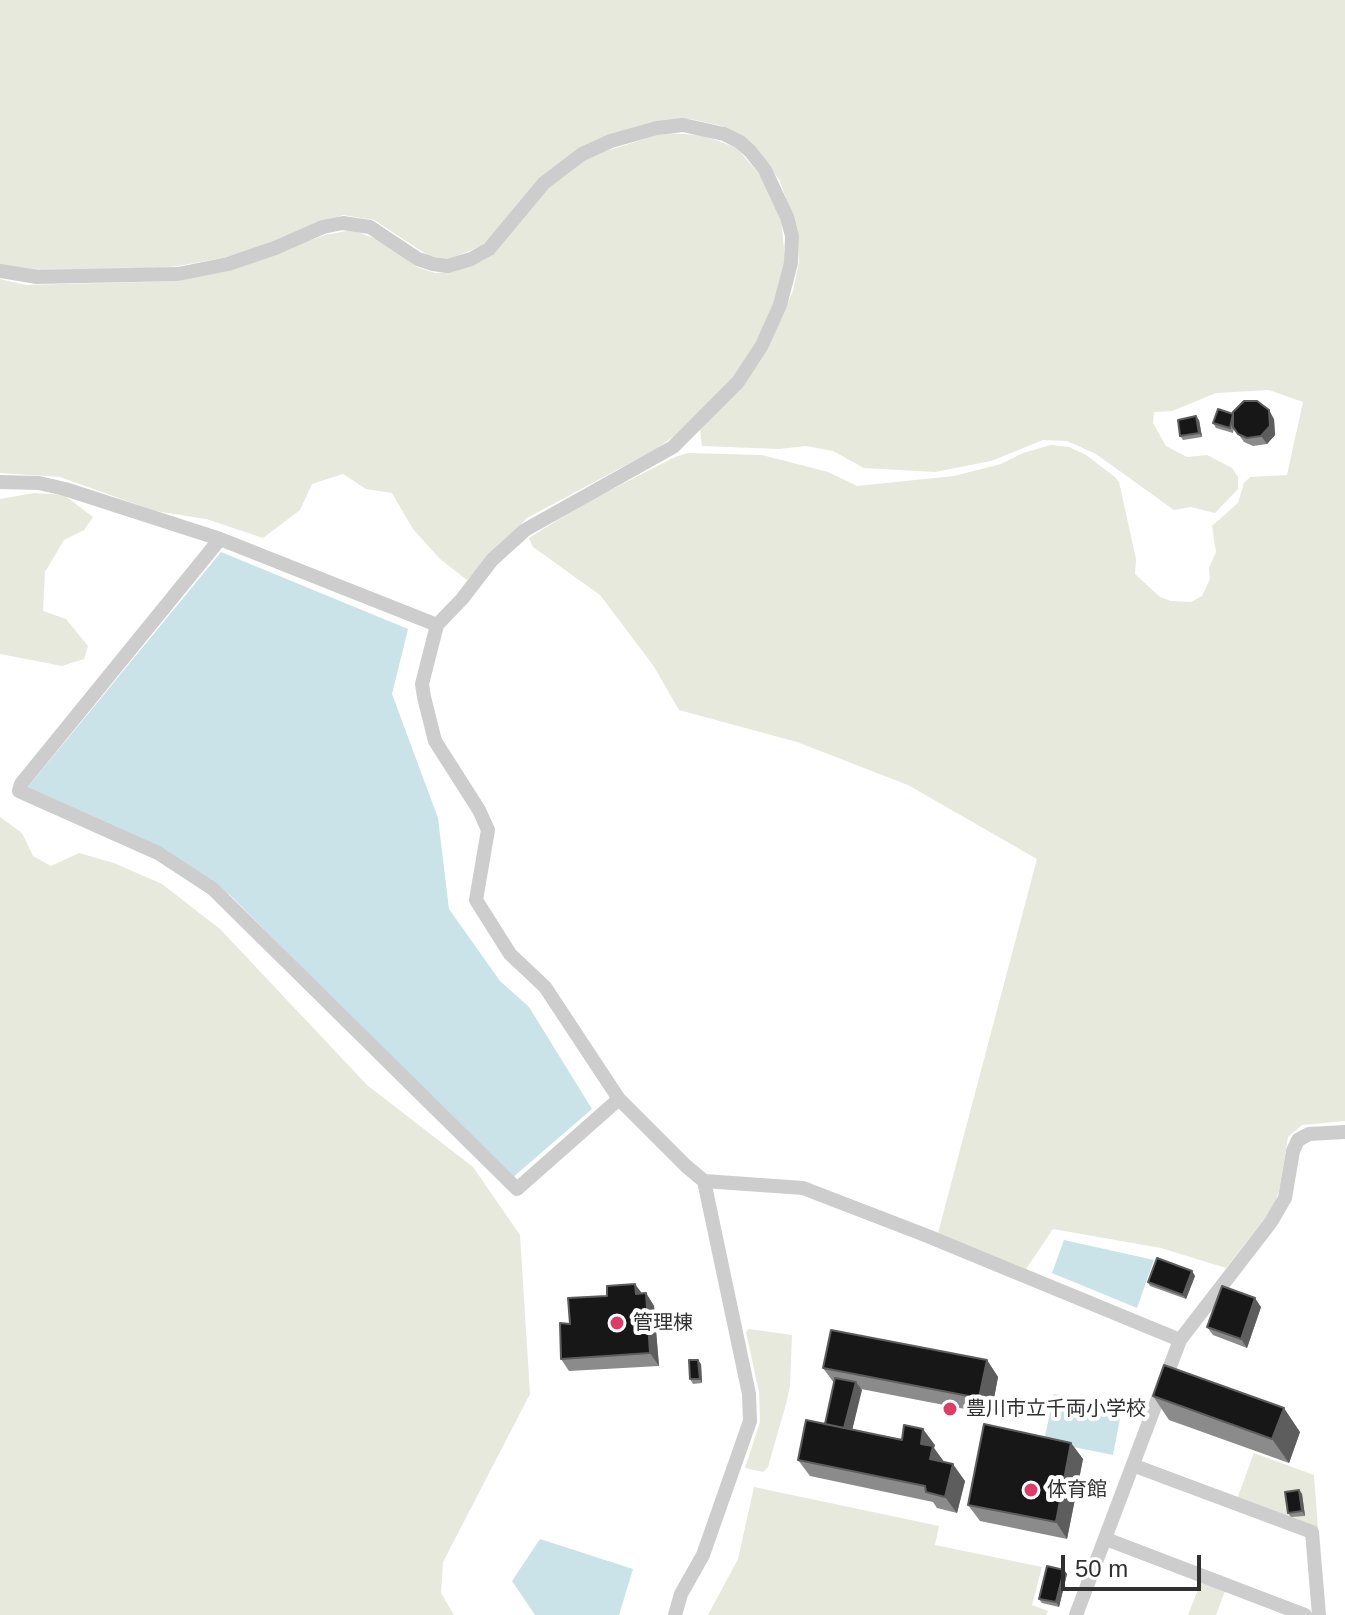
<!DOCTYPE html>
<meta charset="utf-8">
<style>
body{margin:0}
#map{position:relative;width:1345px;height:1615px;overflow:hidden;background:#fff;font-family:Arial,sans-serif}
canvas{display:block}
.scale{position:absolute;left:1061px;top:1555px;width:140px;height:36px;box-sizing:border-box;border:4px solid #303030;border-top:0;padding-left:10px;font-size:24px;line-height:28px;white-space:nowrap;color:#303030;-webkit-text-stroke:6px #fff;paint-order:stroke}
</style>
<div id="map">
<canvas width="1345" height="1615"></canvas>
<div class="scale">50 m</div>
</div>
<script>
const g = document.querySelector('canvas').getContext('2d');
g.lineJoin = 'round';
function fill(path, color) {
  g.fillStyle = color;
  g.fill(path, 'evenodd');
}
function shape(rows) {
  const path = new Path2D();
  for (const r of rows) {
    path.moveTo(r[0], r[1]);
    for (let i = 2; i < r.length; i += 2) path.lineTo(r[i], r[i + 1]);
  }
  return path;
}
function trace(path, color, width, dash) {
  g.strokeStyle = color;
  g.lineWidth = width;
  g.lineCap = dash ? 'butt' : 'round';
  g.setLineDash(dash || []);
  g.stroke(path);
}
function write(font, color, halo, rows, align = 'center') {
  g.font = font + ' Arial,"Noto Sans JP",sans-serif';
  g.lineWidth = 8;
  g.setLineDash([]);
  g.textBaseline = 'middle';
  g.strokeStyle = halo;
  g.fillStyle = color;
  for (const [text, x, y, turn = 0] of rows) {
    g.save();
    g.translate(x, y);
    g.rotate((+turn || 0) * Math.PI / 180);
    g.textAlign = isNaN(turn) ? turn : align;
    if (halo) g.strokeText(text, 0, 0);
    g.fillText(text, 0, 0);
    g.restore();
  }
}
fill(shape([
 [0,0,1345,0,1345,1121,1302,1125,1288,1137,1279,1191,1273,1208,1226,1268,1161,1248,1053,1229,1026,1269,938,1233,1037,859,908,785,797,742,679,710,653,665,600,595,533,547,529,538,585,503,675,457,688,453,762,455,828,472,857,486,954,476,1001,464,1023,453,1051,445,1069,447,1086,455,1115,477,1119,482,1136,559,1135,574,1160,597,1171,601,1191,602,1202,596,1210,579,1209,568,1216,552,1212,526,1238,503,1244,483,1250,477,1287,475,1303,402,1269,390,1216,393,1172,411,1154,412,1153,423,1166,446,1187,457,1207,455,1232,468,1238,477,1238,489,1215,513,1191,507,1174,510,1096,454,1067,441,1043,440,991,461,935,472,864,468,833,451,806,446,779,449,702,446,700,430,746,381,767,348,793,291,799,262,798,231,779,179,747,140,722,126,690,119,608,136,481,246,450,259,429,256,374,220,343,215,271,243,223,258,178,266,140,270,37,271,0,265],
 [664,133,702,135,737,148,763,179,781,216,785,260,776,298,759,336,734,377,674,436,656,449,527,518,467,580,440,559,413,529,392,493,366,489,343,474,312,484,300,510,263,538,206,519,155,511,60,477,0,473,0,279,26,285,177,281,229,270,325,235,352,230,382,241,417,267,435,273,456,271,549,187,587,157],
 [34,493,64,495,93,517,84,530,64,540,45,572,43,611,66,619,88,646,84,659,62,666,0,654,0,499],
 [0,817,22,833,33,856,51,866,79,853,114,863,162,884,220,929,367,1085,473,1167,520,1235,530,1394,443,1562,441,1593,454,1615,0,1615],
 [749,1329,792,1335,790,1386,786,1404,768,1467,763,1472,745,1468,760,1422,759,1392,746,1332],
 [1254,1453,1314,1475,1318,1529,1237,1499],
 [754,1487,939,1526,935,1545,1042,1567,1032,1605,1048,1611,1046,1615,708,1615,738,1559],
 [1201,1582,1225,1591,1216,1615,1188,1615]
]), '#e6e9dc');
fill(shape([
 [221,552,408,629,392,694,438,818,449,909,500,981,529,1007,592,1109,511,1179,230,895,162,848,27,788],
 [1064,1240,1154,1260,1137,1308,1052,1273],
 [1054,1394,1122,1408,1113,1455,1044,1441],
 [540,1539,633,1569,619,1615,535,1615,512,1581]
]), '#c9e3e9');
trace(shape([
 [0,271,37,277,178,274,228,264,275,248,323,227,343,223,370,227,418,259,433,264,448,266,471,259,489,249,544,183,582,154,611,141,657,128,683,125,724,134,740,142,750,151,765,170,787,217,792,236,791,263,780,305,762,345,738,382,673,447,525,530,492,560,462,599,437,625,422,684,424,697,435,741,479,810,488,830,476,900,510,954,545,987,619,1099,686,1166,704,1181,803,1188,925,1235,1180,1340],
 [0,482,39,483,65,489,220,539,437,625],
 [220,539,21,784,19,791,158,853,213,889,517,1189,619,1099],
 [1135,1466,1312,1532,1319,1615],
 [1106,1539,1305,1615],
 [675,1615,681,1594,703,1555,750,1421,749,1394,704,1181],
 [1076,1615,1180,1340,1271,1222,1285,1198,1293,1151,1298,1140,1309,1134,1345,1132]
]), '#cdcdcd', 14);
fill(shape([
 [1233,414,1274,419,1275,435,1267,444,1253,446,1244,442,1234,428,1233,433,1216,428,1213,423],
 [1199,420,1202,437,1183,440,1180,436],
 [1192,1271,1195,1276,1186,1299,1150,1286,1148,1282],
 [642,1293,646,1293,654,1306,659,1366,569,1371,561,1359,570,1324],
 [1261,1307,1247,1348,1213,1335,1207,1327],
 [987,1360,998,1377,991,1414,861,1389,852,1430,935,1445,934,1448,944,1463,965,1481,957,1513,937,1508,933,1502,810,1476,798,1460,825,1424,834,1383,823,1368],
 [701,1364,702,1383,693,1384,690,1379],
 [1153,1396,1300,1432,1289,1463,1169,1420],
 [1071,1443,1083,1459,1067,1539,980,1521,968,1505],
 [1299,1490,1302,1494,1305,1516,1291,1517,1288,1513],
 [1064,1570,1067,1574,1059,1607,1042,1603,1039,1599]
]), '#8b8b8b');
fill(shape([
 [1269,410,1274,419,1275,435,1267,444,1261,436],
 [1196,416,1199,420,1202,437,1199,433],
 [1192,1271,1195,1276,1186,1299,1183,1295],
 [635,1284,644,1296,636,1294],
 [646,1293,654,1306,659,1366,650,1353],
 [1255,1298,1261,1307,1247,1348,1241,1339],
 [698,1360,701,1364,702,1383,700,1379],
 [987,1360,998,1377,991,1414,979,1398],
 [856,1382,862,1390,849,1443,843,1434],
 [1284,1408,1300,1432,1289,1463,1272,1439],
 [923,1429,935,1445,934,1448,945,1463,930,1459,921,1444],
 [1071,1443,1083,1459,1067,1539,1056,1522],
 [953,1464,965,1481,957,1513,945,1497],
 [1299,1490,1302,1494,1305,1516,1302,1511],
 [1064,1570,1067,1574,1059,1607,1056,1602]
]), '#5d5d5d');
const building = shape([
 [1244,401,1257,401,1269,410,1270,426,1261,436,1247,438,1238,434,1233,427,1233,412,1244,401],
 [1218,409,1233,414,1230,428,1213,423,1218,409],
 [1196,416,1199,433,1180,436,1178,420,1196,416],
 [1157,1258,1192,1271,1183,1295,1148,1282,1157,1258],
 [635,1284,636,1294,646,1293,650,1353,561,1359,560,1323,570,1324,568,1298,607,1296,607,1286,635,1284],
 [1222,1286,1255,1298,1241,1339,1207,1327,1222,1286],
 [831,1330,987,1360,979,1398,823,1368,831,1330],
 [689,1360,698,1360,700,1379,690,1379,689,1360],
 [1164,1365,1284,1408,1272,1439,1153,1396,1164,1365],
 [835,1378,856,1382,844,1428,825,1424,835,1378],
 [806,1420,902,1440,904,1425,923,1429,921,1444,933,1446,930,1459,953,1464,945,1497,926,1492,925,1486,798,1460,806,1420],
 [984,1424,1071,1443,1056,1522,968,1505,984,1424],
 [1299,1490,1302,1511,1288,1513,1285,1492,1299,1490],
 [1047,1566,1064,1570,1056,1602,1039,1599,1047,1566]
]);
fill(building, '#171717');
trace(building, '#5d5d5d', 2);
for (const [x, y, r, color] of [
 [617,1323,8,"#de3b67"],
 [950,1409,8,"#de3b67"],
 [1031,1490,8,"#de3b67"]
]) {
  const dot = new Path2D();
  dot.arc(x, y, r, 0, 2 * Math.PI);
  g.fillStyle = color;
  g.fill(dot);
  trace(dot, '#fff', 3);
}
write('20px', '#303030', '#fff', [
 ["管理棟",633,1323],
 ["豊川市立千両小学校",966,1409],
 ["体育館",1047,1490]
], 'left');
</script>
